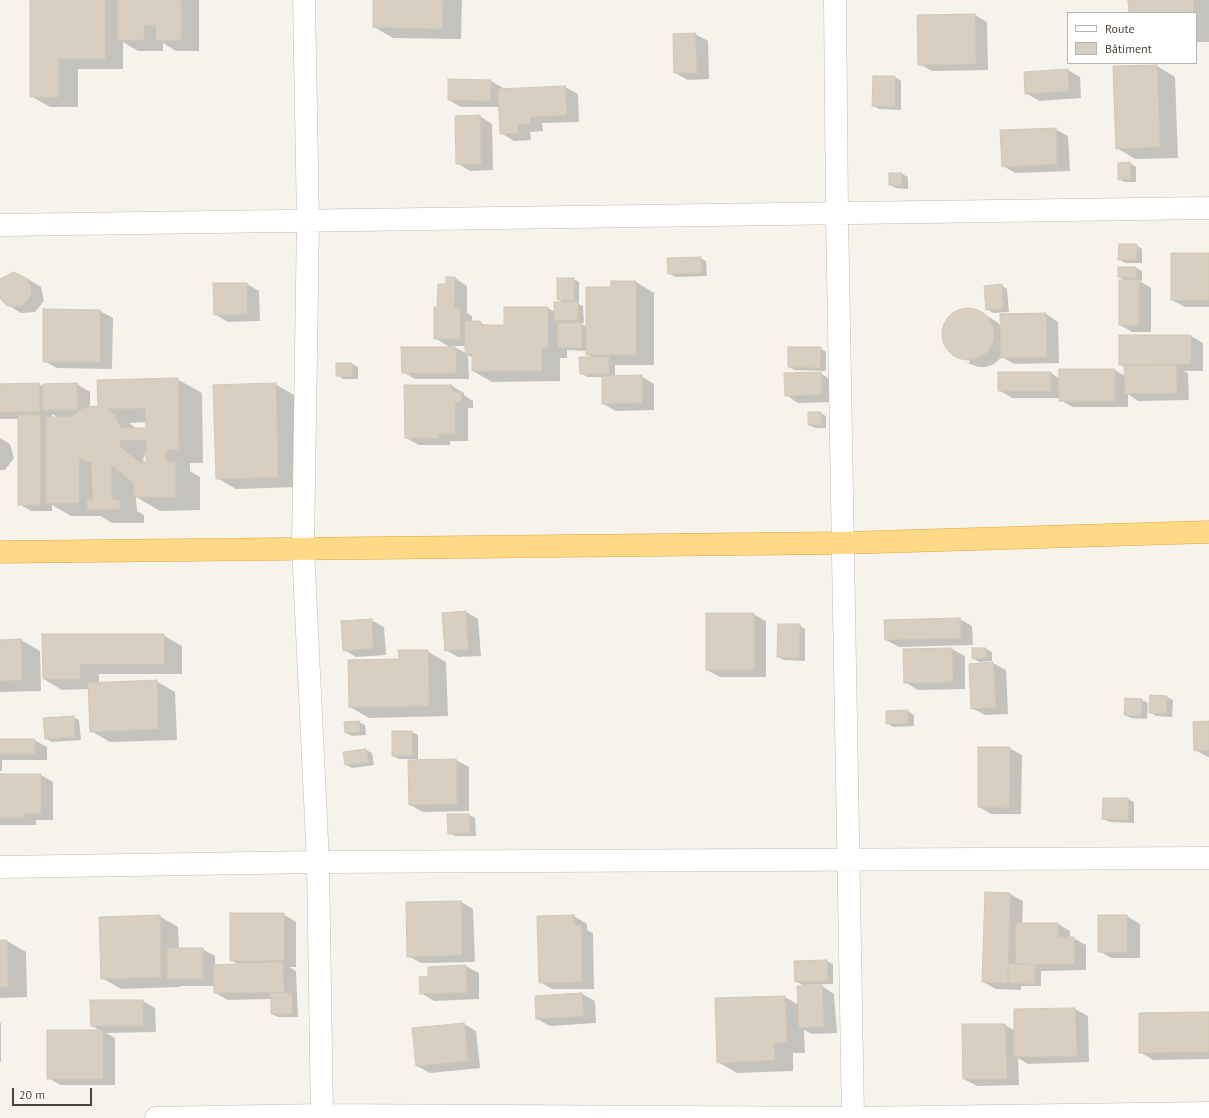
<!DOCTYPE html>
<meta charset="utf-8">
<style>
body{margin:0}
#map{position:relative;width:1209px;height:1118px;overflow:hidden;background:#f6f3ec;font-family:"PT Sans",sans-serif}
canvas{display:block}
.legend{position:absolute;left:1067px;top:12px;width:130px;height:52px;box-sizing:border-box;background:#fff;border:1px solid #b7b4b0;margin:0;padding:5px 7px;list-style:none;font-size:12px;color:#4b4439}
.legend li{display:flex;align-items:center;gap:8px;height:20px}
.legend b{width:20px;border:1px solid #b7b4b0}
.scale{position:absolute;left:12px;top:1088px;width:80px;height:18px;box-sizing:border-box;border:2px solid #4b4439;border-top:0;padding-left:5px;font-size:12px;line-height:14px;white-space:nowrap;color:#4b4439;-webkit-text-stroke:3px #fff;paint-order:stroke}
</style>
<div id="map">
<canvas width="1209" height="1118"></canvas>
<ul class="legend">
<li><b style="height:5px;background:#fff"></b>Route</li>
<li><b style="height:11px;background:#d8cfc1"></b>Bâtiment</li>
</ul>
<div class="scale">20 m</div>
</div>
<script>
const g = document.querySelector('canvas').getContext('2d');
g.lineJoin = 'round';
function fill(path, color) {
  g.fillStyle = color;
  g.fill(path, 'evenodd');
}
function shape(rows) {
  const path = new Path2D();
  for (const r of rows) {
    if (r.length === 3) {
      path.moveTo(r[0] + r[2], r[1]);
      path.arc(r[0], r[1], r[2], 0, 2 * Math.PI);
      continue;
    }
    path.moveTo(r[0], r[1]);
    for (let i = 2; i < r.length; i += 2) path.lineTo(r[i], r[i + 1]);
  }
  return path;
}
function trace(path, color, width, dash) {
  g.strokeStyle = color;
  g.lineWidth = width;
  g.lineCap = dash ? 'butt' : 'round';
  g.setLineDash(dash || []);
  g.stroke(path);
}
fill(shape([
 [31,0,199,0,199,51,176,51,163,43,163,51,138,51,123,42,123,69,78,69,78,107,50,107,31,96],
 [374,0,462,0,461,39,393,38,374,27],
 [1129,0,1209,0,1209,42,1196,42,1196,13,1130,13],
 [975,15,987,22,988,70,932,71,919,64],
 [695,34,708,41,709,79,688,80,675,73,674,35],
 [1157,66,1175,77,1178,158,1135,159,1117,148],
 [1068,70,1080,77,1081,98,1039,101,1026,93],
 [895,77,901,81,901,110,879,109,873,106],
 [491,81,503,88,503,89,565,87,578,94,579,122,542,123,543,131,530,132,531,140,514,141,501,133,500,107,461,107,449,100],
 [480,116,492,124,493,170,470,171,457,163],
 [1055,129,1068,136,1070,171,1015,173,1003,166],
 [1130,163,1136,167,1136,182,1125,182,1119,179],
 [902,174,908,177,908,189,896,188,890,185],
 [1136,245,1142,249,1142,263,1125,263,1119,259],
 [1209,254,1209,307,1185,307,1172,300],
 [700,258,706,261,707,276,675,277,669,273],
 [1136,268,1142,271,1142,281,1138,280,1151,288,1151,332,1132,332,1120,325,1126,281,1119,277],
 [455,278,467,286,467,313,472,316,472,322,480,322,486,326,505,326,548,308,555,312,564,303,558,299,573,279,579,282,579,304,583,306,584,323,580,323,587,327,612,288,636,282,654,293,654,365,615,365,615,377,641,376,654,384,654,410,616,411,603,404,603,377,587,377,581,373,593,358,587,354,587,351,567,350,567,358,560,358,560,381,492,382,473,371,473,358,468,355,469,379,415,379,403,372,451,348,435,338,438,308,447,285],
 [452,346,466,346,466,353],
 [28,279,41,287,44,301,35,312,21,313,8,305,0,296,0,284],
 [247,284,259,291,260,321,228,322,215,314],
 [1001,285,1007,289,1009,312,993,313,987,309],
 [968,309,976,310,984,314,997,322,1001,326,1046,314,1058,322,1059,363,1014,364,1002,357,994,364,986,367,978,367,965,362,969,363,970,361,957,357,950,352,945,345,943,337,943,329,946,321,952,315,960,311],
 [44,310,100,311,113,318,112,369,57,368,44,361],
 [1191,336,1203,343,1203,371,1184,371,1188,373,1189,400,1138,401,1128,394,1128,407,1073,407,1060,400,1060,398,1012,398,999,390,1051,373,1060,379,1115,370,1125,376,1125,367,1120,364],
 [820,348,826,352,826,371,795,370,789,367],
 [337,364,352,364,358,367,358,379,343,379,337,375],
 [820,373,833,381,834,402,798,403,786,395],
 [177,379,202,393,203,463,190,463,190,471,200,477,200,510,160,511,136,497,137,511,144,515,144,523,112,523,101,516,71,516,52,505,52,511,31,511,19,504,19,419,0,419,0,385,39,384,44,387,77,384,90,392,90,407,99,408],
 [52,414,59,418,52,418],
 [147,422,147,429,137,429,129,423],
 [147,450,146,463,143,460],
 [275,384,294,395,297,487,236,489,217,478],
 [452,386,464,393,464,395,473,401,473,408,468,408,468,441,450,441,450,445,419,445,406,438],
 [820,413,826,416,826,428,815,428,809,425],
 [0,438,10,444,14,458,5,470,0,470],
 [466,612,478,619,481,656,458,657,446,650],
 [753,614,766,621,766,677,720,677,707,670],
 [960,619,972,626,973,645,899,647,886,640],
 [371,620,384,627,386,655,356,657,344,650],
 [799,625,805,629,805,661,784,660,778,657],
 [43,635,163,635,182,646,182,674,99,674,99,683,156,681,175,692,177,740,110,742,91,731,89,689,62,690,44,679],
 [21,640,40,651,41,691,0,692,0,641],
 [952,649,965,656,965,689,918,690,905,682],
 [986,649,992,652,992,661,979,662,973,658],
 [427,651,446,662,448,716,369,718,350,707,400,660],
 [993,663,1006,670,1008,714,985,715,972,708,970,665],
 [1151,696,1167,697,1173,700,1172,717,1156,716,1150,712],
 [1126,699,1142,700,1148,703,1147,719,1131,718,1125,715],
 [908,711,914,715,914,726,893,727,887,723],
 [73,717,79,720,81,740,52,742,46,739],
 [359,722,365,725,366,735,352,736,346,733,345,723],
 [1209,722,1209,757,1208,757,1195,750],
 [412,732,418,735,418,761,456,760,469,767,469,811,423,812,410,805,416,759,399,759,393,756],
 [0,740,34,740,47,747,47,760,2,760,2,771,0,771],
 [1009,748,1022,755,1021,814,991,814,979,807],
 [366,750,372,753,374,765,352,768,346,765,344,753],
 [0,775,41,775,53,782,53,820,36,820,36,825,0,825],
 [1104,799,1128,799,1134,802,1134,823,1110,822,1103,819],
 [448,815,469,815,475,818,476,836,455,836,449,833],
 [986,893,1010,894,1023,901,1022,924,1058,924,1070,931,1070,938,1073,938,1086,945,1086,970,1041,971,1041,986,1021,986,1021,990,996,989,983,982],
 [461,902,473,909,475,962,421,963,408,956],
 [283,914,296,922,296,967,289,967,296,971,298,1017,278,1017,272,1014,272,999,228,1000,215,993,215,986,180,986,180,987,121,989,102,978,159,916,178,927,179,949,202,949,215,956,215,965,239,965,231,960],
 [574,916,587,924,587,930,593,933,594,989,552,989,540,982,538,917],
 [1099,916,1127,916,1140,924,1140,958,1111,958,1099,951],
 [0,941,7,941,26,952,27,997,0,998],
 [827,961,833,964,833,984,802,985,796,981],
 [466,966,479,973,479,999,434,1001,421,993,429,977],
 [822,986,834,994,837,1033,812,1034,804,1030,805,1053,793,1053,793,1071,737,1073,718,1062,785,997,799,1005],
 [582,994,595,1001,596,1023,550,1026,537,1019,536,997],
 [143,1001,155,1008,156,1032,106,1033,115,1038,115,1085,61,1085,48,1078,101,1031,92,1026],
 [1075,1009,1088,1016,1089,1062,1028,1064,1018,1058,1019,1085,977,1086,964,1079,1005,1025,1015,1031],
 [1209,1013,1209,1059,1153,1060,1140,1052],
 [0,1023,1,1023,1,1062,0,1062],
 [464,1024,476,1031,480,1068,430,1073,417,1066]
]), '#0003');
const building = shape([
 [30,0,105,0,105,59,59,59,59,97,30,97,30,0],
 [118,0,181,0,181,40,156,40,156,25,144,25,144,40,118,40,118,0],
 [373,0,443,0,442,29,373,27,373,0],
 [1128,0,1193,0,1194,13,1129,13,1128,0],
 [975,14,976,64,918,65,917,15,975,14],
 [695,33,697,73,674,73,673,34,695,33],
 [1157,65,1160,147,1116,149,1113,66,1157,65],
 [1068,69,1069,91,1025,94,1024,72,1068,69],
 [873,76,895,76,895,107,872,106,873,76],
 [448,79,491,80,490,101,448,100,448,79],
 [565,86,567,115,530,117,530,124,518,125,518,133,500,134,498,89,565,86],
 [480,115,481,164,456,164,455,116,480,115],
 [1056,128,1057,164,1002,167,1000,130,1056,128],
 [1130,162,1131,179,1118,180,1118,163,1130,162],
 [889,173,902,173,902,186,889,185,889,173],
 [1119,244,1137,244,1136,260,1118,260,1119,244],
 [1171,253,1209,253,1209,300,1171,300,1171,253],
 [701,257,701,273,668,274,667,258,701,257],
 [1118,267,1136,267,1136,278,1118,277,1118,267],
 [14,272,28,279,32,294,22,306,7,306,0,298,0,279,14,272],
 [446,277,455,277,454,308,460,308,460,339,434,339,434,307,437,307,438,284,446,284,446,277],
 [557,278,574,278,574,300,557,300,557,278],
 [1119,280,1139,280,1139,325,1119,325,1119,280],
 [611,281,636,281,636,355,586,355,586,287,611,287,611,281],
 [213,283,247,283,247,314,214,315,213,283],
 [1002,284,1003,309,986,310,984,286,1002,284],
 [554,302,578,302,578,320,554,320,554,302],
 [504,307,548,307,548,348,542,348,542,371,472,371,472,354,465,354,465,321,480,321,481,325,504,325,504,307],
 [968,334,26],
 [43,309,100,310,100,362,43,362,43,309],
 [1046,313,1047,357,1001,358,1000,314,1046,313],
 [558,323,582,323,582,348,558,347,558,323],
 [1119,335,1191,335,1191,364,1119,365,1119,335],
 [401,347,456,347,456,373,402,373,401,347],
 [788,347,821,347,820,368,788,367,788,347],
 [579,357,609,357,609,374,580,374,579,357],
 [336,363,352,363,352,376,336,376,336,363],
 [1176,365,1177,393,1125,394,1124,366,1176,365],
 [1059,369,1115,369,1115,401,1059,401,1059,369],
 [821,372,821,395,785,396,784,373,821,372],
 [998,372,1051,372,1051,391,998,391,998,372],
 [642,375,642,403,602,404,602,376,642,375],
 [178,378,179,449,166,450,166,462,175,462,176,497,134,497,134,483,111,465,112,500,119,500,120,509,87,509,87,500,93,500,91,462,82,460,79,458,79,503,46,503,46,417,71,417,81,409,93,406,98,407,97,380,178,378],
 [145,408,146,428,121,428,115,416,107,409,145,408],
 [121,440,146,440,146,462,139,462,119,446,121,440],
 [39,383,40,412,0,412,0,384,39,383],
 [77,383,77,410,43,410,43,384,77,383],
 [276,383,278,477,216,479,213,385,276,383],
 [404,385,452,385,452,392,461,392,461,402,455,402,455,434,438,434,438,438,405,438,404,385],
 [808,412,821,412,821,425,808,425,808,412],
 [18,415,40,415,40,505,18,505,18,415],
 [466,611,468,649,445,651,442,613,466,611],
 [706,613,754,613,754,670,706,670,706,613],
 [960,618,961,638,885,640,884,620,960,618],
 [372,619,373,648,343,651,341,621,372,619],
 [778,624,800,624,799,658,777,657,778,624],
 [42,634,164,634,164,664,80,664,80,679,43,679,42,634],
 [21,639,22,680,0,681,0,640,21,639],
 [952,648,953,682,904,683,903,649,952,648],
 [972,648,986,648,986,658,972,659,972,648],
 [398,650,428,650,429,706,349,707,348,660,399,659,398,650],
 [993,662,996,707,971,709,969,664,993,662],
 [157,680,158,729,90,732,88,683,157,680],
 [1150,695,1167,696,1166,714,1149,713,1150,695],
 [1125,698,1142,699,1141,716,1124,715,1125,698],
 [908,710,908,723,886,724,886,711,908,710],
 [74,716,75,737,45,739,43,718,74,716],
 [359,721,360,732,345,733,344,722,359,721],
 [1209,721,1209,750,1194,751,1193,722,1209,721],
 [392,731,412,731,412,756,392,756,392,731],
 [0,739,35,739,35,754,0,754,0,739],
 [978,747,1010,747,1009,808,978,807,978,747],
 [366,749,369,762,345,765,343,752,366,749],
 [456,759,457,804,409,805,408,760,456,759],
 [0,774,41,774,41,813,24,813,24,818,0,818,0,774],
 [1103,798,1128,798,1128,820,1102,819,1103,798],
 [447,814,469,814,470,833,448,834,447,814],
 [985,892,1010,893,1008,983,982,982,985,892],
 [461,901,462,955,407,957,406,902,461,901],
 [230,913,284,913,284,960,230,961,230,913],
 [160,915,161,977,101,979,99,917,160,915],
 [574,915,575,925,581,925,582,982,539,983,537,916,574,915],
 [1098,915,1127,915,1127,952,1098,952,1098,915],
 [1016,923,1058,923,1058,937,1074,937,1074,964,1016,964,1016,923],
 [0,940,7,940,8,987,0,987,0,940],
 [167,948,203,948,203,979,167,979,167,948],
 [827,960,828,981,795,982,794,961,827,960],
 [283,962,284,992,214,993,213,965,283,962],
 [1008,964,1035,965,1035,984,1008,983,1008,964],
 [466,965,467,992,420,994,419,977,428,976,428,967,466,965],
 [822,985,824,1026,799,1028,797,986,822,985],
 [271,993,292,993,292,1014,271,1014,271,993],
 [582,993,584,1016,536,1019,535,996,582,993],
 [785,996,787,1042,774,1043,775,1060,717,1063,715,998,785,996],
 [90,1000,143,1000,143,1026,91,1026,90,1000],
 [1075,1008,1077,1056,1014,1057,1014,1009,1075,1008],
 [1209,1012,1209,1052,1139,1053,1139,1013,1209,1012],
 [464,1023,468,1061,416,1066,412,1028,464,1023],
 [962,1024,1005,1024,1007,1079,963,1079,962,1024],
 [47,1030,103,1030,103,1079,47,1079,47,1030]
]);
fill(building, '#d8cfc1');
trace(building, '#d3c7b4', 1);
const minor = shape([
 [304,0,308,221,303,548,318,862,322,1118],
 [835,0,837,213,853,1118],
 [0,225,1209,208],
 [0,867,318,862,1209,858],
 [156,1118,322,1115,853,1118,1209,1113]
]);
const trunk = shape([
 [0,552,843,543,1209,532]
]);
trace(minor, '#c2bbae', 23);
trace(trunk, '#e0a43c', 23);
trace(minor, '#fff', 22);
trace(trunk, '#ffd985', 22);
</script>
